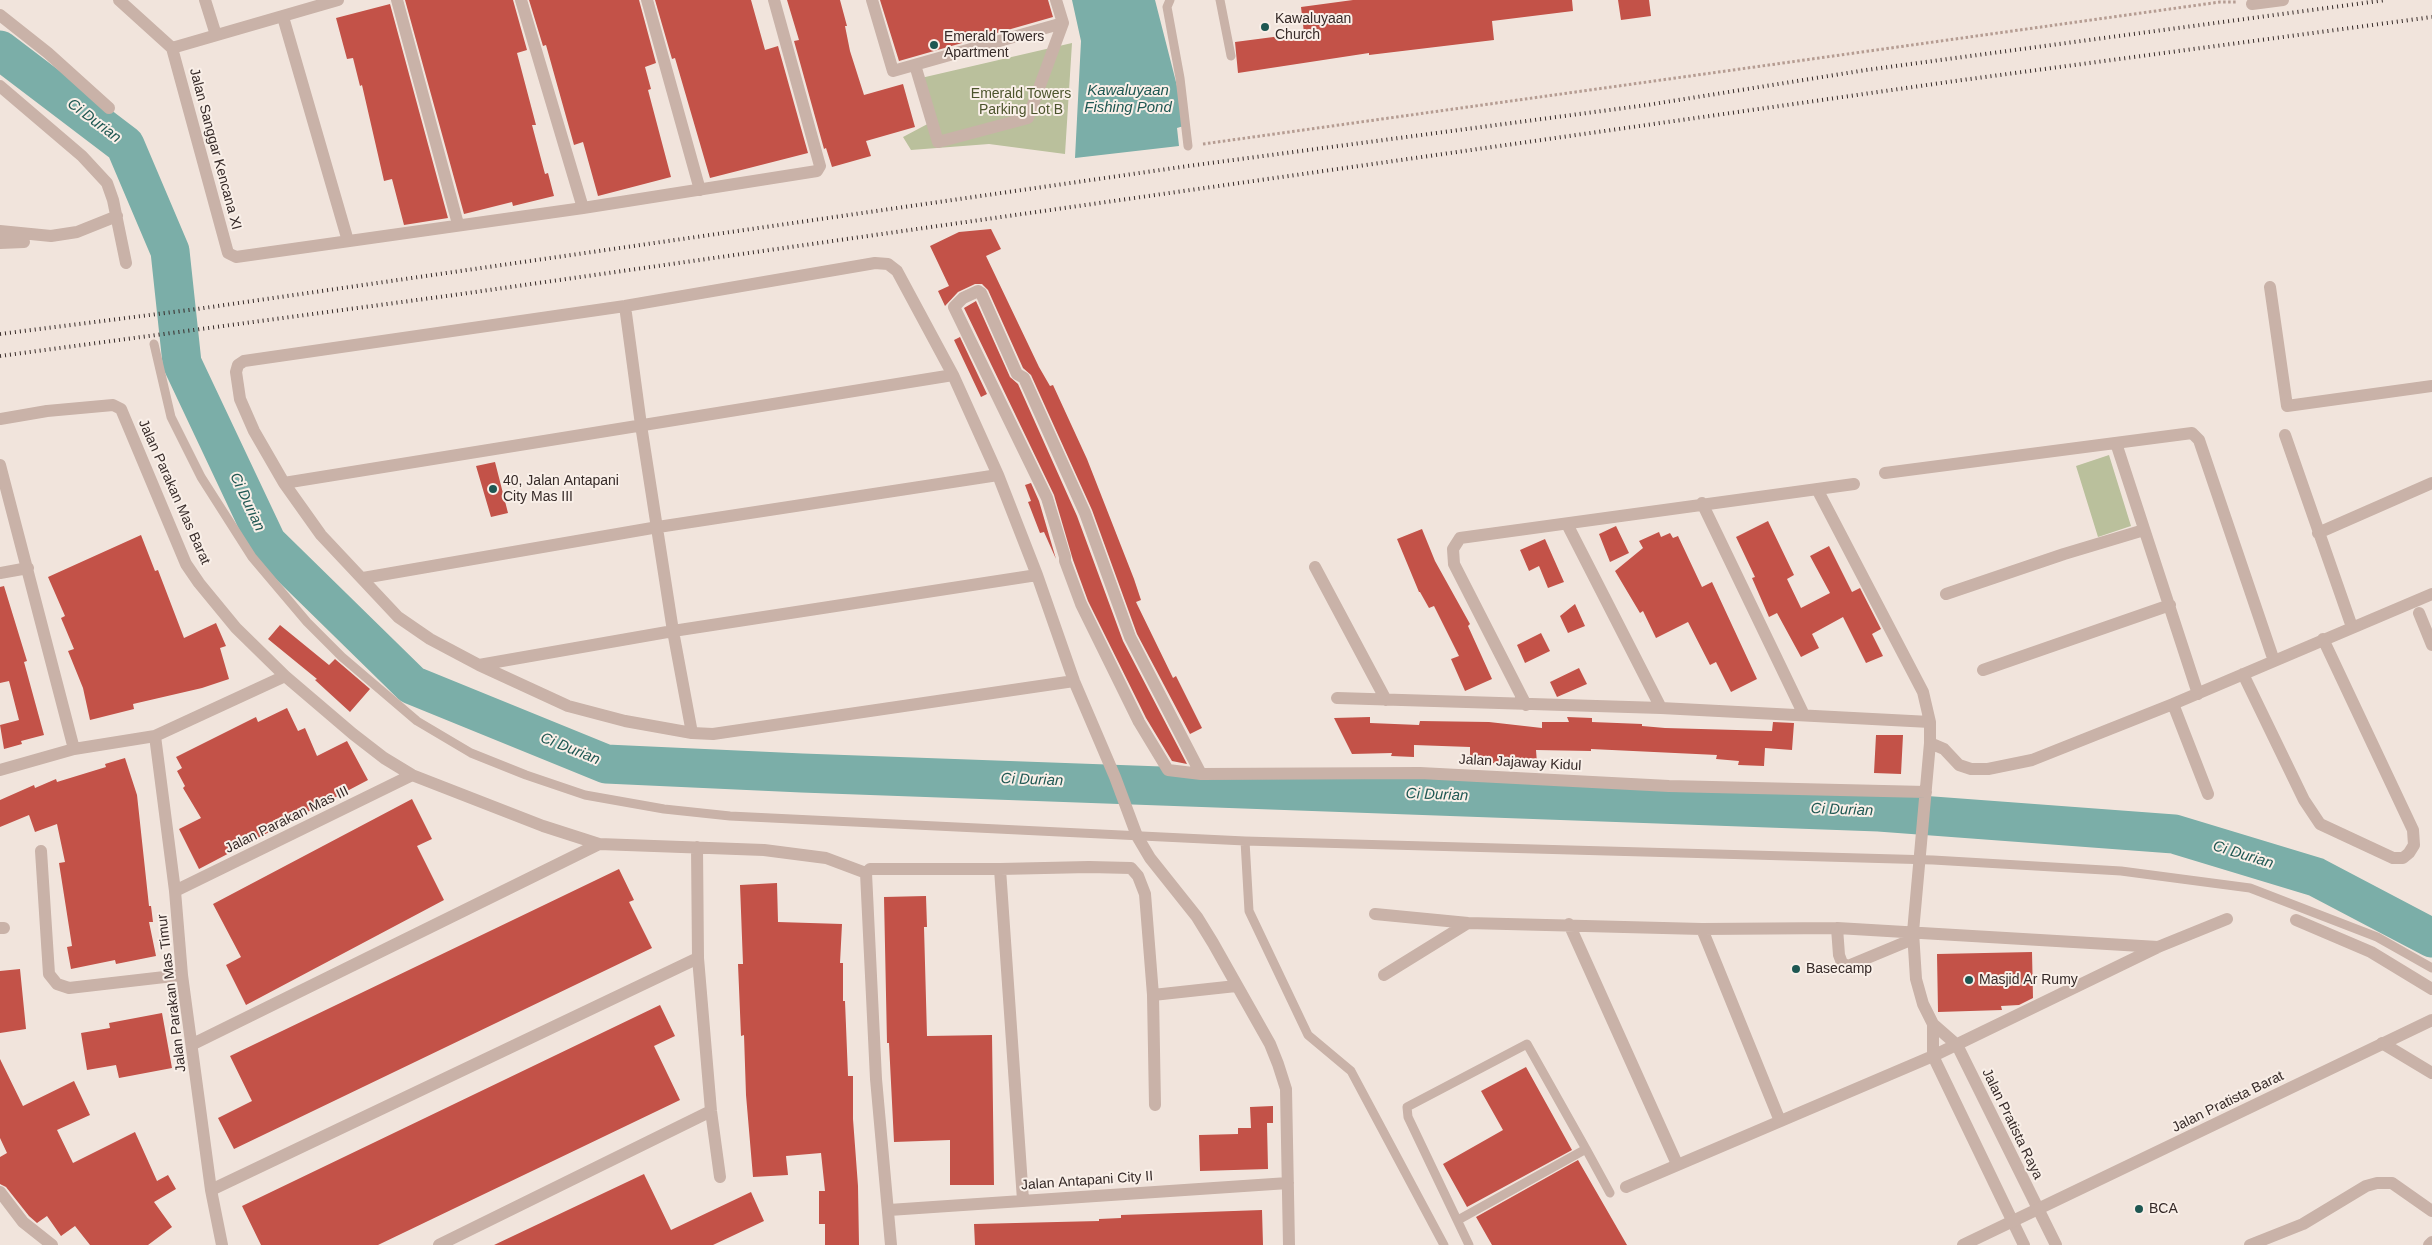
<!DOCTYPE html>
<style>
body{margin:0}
canvas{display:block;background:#f1e4dc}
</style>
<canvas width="2432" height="1245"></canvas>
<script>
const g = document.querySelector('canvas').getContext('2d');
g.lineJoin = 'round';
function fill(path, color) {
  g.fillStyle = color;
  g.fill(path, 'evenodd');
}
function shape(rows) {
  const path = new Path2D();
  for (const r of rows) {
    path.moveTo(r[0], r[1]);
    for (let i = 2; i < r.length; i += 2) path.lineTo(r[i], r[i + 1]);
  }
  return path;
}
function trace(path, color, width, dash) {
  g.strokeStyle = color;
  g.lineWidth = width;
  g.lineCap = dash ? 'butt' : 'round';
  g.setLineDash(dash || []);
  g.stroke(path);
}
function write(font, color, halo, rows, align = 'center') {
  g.font = font + ' Helvetica,sans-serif';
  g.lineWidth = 4;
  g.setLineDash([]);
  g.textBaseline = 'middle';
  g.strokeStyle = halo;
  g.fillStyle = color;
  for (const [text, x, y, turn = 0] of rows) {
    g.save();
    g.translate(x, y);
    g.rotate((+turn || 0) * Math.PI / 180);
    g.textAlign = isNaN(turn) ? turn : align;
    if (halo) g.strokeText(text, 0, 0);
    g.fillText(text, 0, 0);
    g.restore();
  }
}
fill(shape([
 [1072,43,1065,154,989,144,911,150,903,137,935,120,921,78],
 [2109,455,2131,526,2098,537,2076,466]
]), '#bac09c');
fill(shape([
 [1072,0,1155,0,1187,125,1177,128,1179,146,1075,158,1081,41]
]), '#7baea8');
trace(shape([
 [0,50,125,145,170,251,182,363,267,543,412,685,606,764,802,773,1879,812,2174,834,2316,877,2432,938]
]), '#7baea8', 39);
fill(shape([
 [405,0,513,0,527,50,517,53,536,125,532,125,545,174,548,173,554,196,513,206,512,202,464,214],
 [529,0,639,0,656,63,645,67,651,89,648,90,671,177,598,196,583,142,574,145,546,45,543,46],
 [655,0,751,0,765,50,778,46,808,153,710,178,675,58,672,59],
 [787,0,840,0,847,26,845,26,850,51,864,95,903,84,915,127,866,141,871,156,832,167,826,148,824,149,794,41,799,40],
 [880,0,1048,0,1053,17,899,61],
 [1353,0,1572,0,1573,11,1492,21,1494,40,1369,55,1369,53,1238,73,1235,42,1304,33,1301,7],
 [1618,0,1649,0,1651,16,1621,20],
 [390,4,448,218,404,225,392,179,384,181,362,85,360,86,353,58,347,59,336,18],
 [991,229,1001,249,986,256,1039,367,1050,386,1053,385,1087,459,1134,579,1141,600,1136,602,1173,678,1176,676,1202,728,1190,734,1137,634,1092,510,1031,375,1023,368,988,290,982,284,975,284,958,292,945,306,938,291,949,286,930,246,959,232],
 [976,301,1010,377,1018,384,1077,516,1123,641,1187,764,1172,761,1146,718,1088,601,1073,560,1054,495,964,308],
 [960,337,987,394,981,397,954,340],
 [495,462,508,513,491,517,476,466],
 [1031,483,1039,501,1056,559,1044,532,1040,533,1028,502,1031,501,1025,485],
 [1768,521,1794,575,1787,579,1801,608,1830,593,1810,556,1829,546,1852,592,1860,588,1881,629,1872,634,1883,656,1866,663,1843,617,1812,634,1819,648,1801,657,1777,613,1769,617,1752,578,1755,577,1736,537],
 [1616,526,1629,553,1610,562,1599,534],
 [1422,529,1435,561,1470,624,1468,626,1492,679,1465,691,1451,659,1459,656,1434,606,1429,608,1420,592,1419,592,1397,539],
 [1659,532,1661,537,1670,533,1673,538,1678,536,1702,587,1712,582,1757,679,1731,692,1716,662,1710,665,1688,622,1656,638,1643,611,1640,613,1615,571,1643,548,1639,541],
 [141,535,155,571,158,570,184,638,216,623,226,646,220,648,229,679,202,688,133,704,134,709,90,720,83,688,68,651,74,649,61,618,65,616,48,577],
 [1545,539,1564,582,1548,588,1539,566,1529,571,1520,550],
 [4,586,27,661,24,662,44,735,21,741,22,744,4,749,0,725,19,720,9,681,0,683,0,587],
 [1575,604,1585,626,1568,633,1560,616],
 [280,625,329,665,335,659,370,689,350,712,315,680,317,679,268,639],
 [1541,633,1550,651,1525,663,1517,645],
 [1579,668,1587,684,1557,697,1550,682],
 [287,708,298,731,305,728,317,756,347,741,368,780,199,869,179,829,201,818,183,788,185,786,177,771,182,768,176,757,256,717,258,722],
 [1370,717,1370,723,1419,725,1420,721,1489,722,1542,728,1542,722,1569,722,1567,717,1592,718,1592,722,1642,724,1642,726,1665,728,1772,731,1773,722,1794,723,1792,750,1765,748,1764,766,1738,765,1739,761,1716,759,1717,755,1591,749,1591,751,1536,750,1537,763,1514,764,1470,762,1470,747,1414,745,1414,757,1391,756,1392,753,1352,754,1334,718],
 [1876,735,1903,735,1901,774,1874,773],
 [125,758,137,795,149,906,151,906,153,922,149,922,156,956,116,964,115,960,71,969,67,947,72,946,59,863,65,862,57,824,35,832,29,815,0,827,0,800,34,785,35,788,56,779,57,782,106,767,105,764],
 [412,799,432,839,417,846,444,900,246,1005,226,965,241,957,213,904],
 [619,869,634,900,629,902,652,948,234,1149,218,1118,252,1101,230,1056],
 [777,883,778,922,842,924,840,963,843,963,843,1001,845,1001,848,1076,853,1076,853,1119,858,1186,859,1245,825,1245,825,1224,819,1224,819,1191,825,1191,821,1153,786,1156,788,1175,753,1177,746,1095,744,1035,741,1036,738,964,743,964,740,885],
 [926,896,927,927,924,927,927,1036,992,1035,994,1185,950,1185,950,1140,894,1142,889,1043,887,1043,884,897],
 [2032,952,2033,998,2019,1005,2001,1006,2002,1010,1938,1012,1937,954],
 [20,969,26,1029,0,1033,0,971],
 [660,1005,675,1036,654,1046,680,1100,378,1245,261,1245,242,1206],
 [162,1013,172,1068,119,1078,116,1065,87,1070,81,1033,110,1028,109,1023],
 [0,1059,23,1106,74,1081,90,1115,57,1130,73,1163,135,1132,157,1181,168,1175,176,1189,154,1202,172,1227,148,1245,90,1245,75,1226,61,1236,47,1216,37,1223,29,1216,6,1187,0,1184,0,1157,7,1153,0,1138],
 [1526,1067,1572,1150,1467,1207,1443,1164,1503,1130,1481,1091],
 [1273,1106,1273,1123,1267,1123,1268,1169,1200,1171,1199,1135,1238,1134,1238,1128,1251,1128,1250,1107],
 [1578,1160,1627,1245,1492,1245,1476,1217],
 [644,1174,671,1230,751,1192,764,1221,713,1245,494,1245],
 [1262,1210,1263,1245,975,1245,974,1224,1099,1221,1099,1219,1121,1218,1121,1215]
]), '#c35248');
trace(shape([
 [1203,144,2220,2,2237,2]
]), '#b59c92', 3, [2.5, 2.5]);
trace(shape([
 [1170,0,1167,7,1180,78,1188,146],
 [1220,0,1231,56],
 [154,344,171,417,201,477,252,557,307,622,342,657,417,721,471,753,526,775,585,795,664,809,730,816,1245,841,1933,860,2121,871,2250,888,2377,937,2432,968],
 [1245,841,1249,911,1308,1035,1351,1071,1444,1245],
 [1458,1220,1586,1149,1610,1193],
 [1469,1245,1408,1117,1407,1107,1527,1044,1586,1149]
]), '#c9b2a8', 9);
trace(shape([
 [119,0,172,48],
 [205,0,216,35],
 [397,0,458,224],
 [521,0,583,208],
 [647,0,700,190],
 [872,0,893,71,1063,23,1056,0],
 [2252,4,2283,0],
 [0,15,48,53,109,108],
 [283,17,348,241],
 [172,48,228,253,236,257,583,208,817,171,820,166,774,0],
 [172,48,338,0],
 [915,65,938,142,1028,118,1063,23],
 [0,86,82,156,107,183,113,200,126,263],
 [0,231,51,236,77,232,117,216],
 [0,243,24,242],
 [2270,287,2287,406,2432,386],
 [625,306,641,425,673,631,692,733],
 [0,419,47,411,113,405,121,409,186,564,199,583,236,628,285,676,353,734,384,758,412,775,543,826,599,844,764,850,826,858,866,873],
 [2285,435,2352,627],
 [2116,443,2198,694],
 [0,465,74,749],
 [1885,473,2192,433,2199,440,2274,661],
 [284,483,953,375],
 [1817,489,1923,692,1930,722,1930,743,1913,932,1916,979,1923,1004,1933,1024,1933,1056,2024,1245],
 [1702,503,1804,715],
 [1567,524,1661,708],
 [2318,533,2432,483],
 [1315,567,1386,700],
 [0,573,28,568],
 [363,578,658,527,998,475],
 [1946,594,2064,554,2144,530],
 [2419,613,2432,645],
 [479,665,673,631,1037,575],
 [1983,670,2170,605],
 [2243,674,2304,800,2320,824,2393,858,2403,858,2409,853,2414,845,2413,830,2323,639],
 [1074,681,713,734,692,733,625,721,568,706,479,665,430,639,398,617,321,535,284,483,254,431,240,399,236,372,238,365,244,361,625,306,875,263,888,264,897,271,953,375,998,475,1037,575,1074,681,1115,777,1137,836,1150,858,1197,917,1213,943,1270,1044,1278,1064,1286,1089,1289,1245],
 [1337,698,1661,708,1930,722],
 [2173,704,2208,794],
 [1526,705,1454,564,1453,549,1460,538,1854,484],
 [155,736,175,891,182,975,211,1190,222,1245],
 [1930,743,1944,749,1959,765,1971,769,1988,769,2032,760,2173,704,2432,594],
 [0,770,74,749,155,736,285,676],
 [1201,774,1130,637,1085,513,1024,378,1017,374,981,293,978,291,963,298,954,307,1047,498,1065,557,1065,561,1081,604,1139,722,1168,770,1201,774,1420,773,1669,786,1926,792],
 [697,847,698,958,711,1111,720,1177],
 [41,851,49,974,57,984,69,988,182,975],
 [1000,869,1023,1200],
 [866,873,870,869,1000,869,1089,867,1131,868,1138,876,1145,894,1153,995,1155,1105],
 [866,873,876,1079,891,1245],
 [175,891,412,775],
 [1375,914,1468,923,1702,929,1837,928,2158,947],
 [2296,920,2371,952,2432,989],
 [1569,924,1677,1164],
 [0,928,4,928],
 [1837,928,1839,955,1842,963,1848,966,1913,939],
 [1702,929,1780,1121],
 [1384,975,1468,923],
 [1153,995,1236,986],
 [1933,1024,1957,1045,2056,1245],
 [2382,1043,2432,1073],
 [193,1044,599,844],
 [1626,1187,1933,1056,2158,947,2227,919],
 [211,1190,698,958],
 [889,1210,1288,1183],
 [439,1245,711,1111],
 [2250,1245,2303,1224,2366,1186,2377,1183,2392,1183,2432,1211],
 [2429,1245,2432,1242]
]), '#c9b2a8', 12);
trace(shape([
 [0,1192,23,1222,52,1245],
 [1963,1245,2432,1020]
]), '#c9b2a8', 12);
trace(shape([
 [0,334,197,309,1188,166,1647,105,1866,70,2386,0],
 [0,356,454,295,1955,81,2432,17]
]), '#362a28', 4, [1, 4]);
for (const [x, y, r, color] of [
 [1265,27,5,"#1e5752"],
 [934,45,5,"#1e5752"],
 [493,489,5,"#1e5752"],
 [1796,969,5,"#1e5752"],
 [1969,980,5,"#1e5752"],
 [2139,1209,5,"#1e5752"]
]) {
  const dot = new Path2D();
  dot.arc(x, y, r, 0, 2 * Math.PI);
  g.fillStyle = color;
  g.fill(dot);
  trace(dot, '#f9efe8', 2);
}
write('14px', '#362a28', '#f9efe8', [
 ["Kawaluyaan",1275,19],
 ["Church",1275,35],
 ["Emerald Towers",944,37],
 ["Apartment",944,53],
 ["40, Jalan Antapani",503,481],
 ["City Mas III",503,497],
 ["Basecamp",1806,969],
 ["Masjid Ar Rumy",1979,980],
 ["BCA",2149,1209]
], 'left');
write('14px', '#4c542c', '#f9efe8', [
 ["Emerald Towers",1021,94],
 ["Parking Lot B",1021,110]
]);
write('14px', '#362a28', '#f9efe8', [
 ["Jalan Sanggar Kencana XI",215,149,75],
 ["Jalan Parakan Mas Barat",174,492,66],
 ["Jalan Jajaway Kidul",1520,763,3],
 ["Jalan Parakan Mas III",287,820,-26],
 ["Jalan Parakan Mas Timur",172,993,-97],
 ["Jalan Pratista Barat",2228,1102,-26],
 ["Jalan Pratista Raya",2012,1124,64],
 ["Jalan Antapani City II",1087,1181,-4]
]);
write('italic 15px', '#1e5752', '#f9efe8', [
 ["Kawaluyaan",1128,91],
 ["Fishing Pond",1128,108],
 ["Ci Durian",94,121,37],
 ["Ci Durian",247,502,65],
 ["Ci Durian",570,749,22],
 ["Ci Durian",1032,780,2],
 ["Ci Durian",1437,795,2],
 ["Ci Durian",1842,810,2],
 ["Ci Durian",2243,855,17]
]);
</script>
